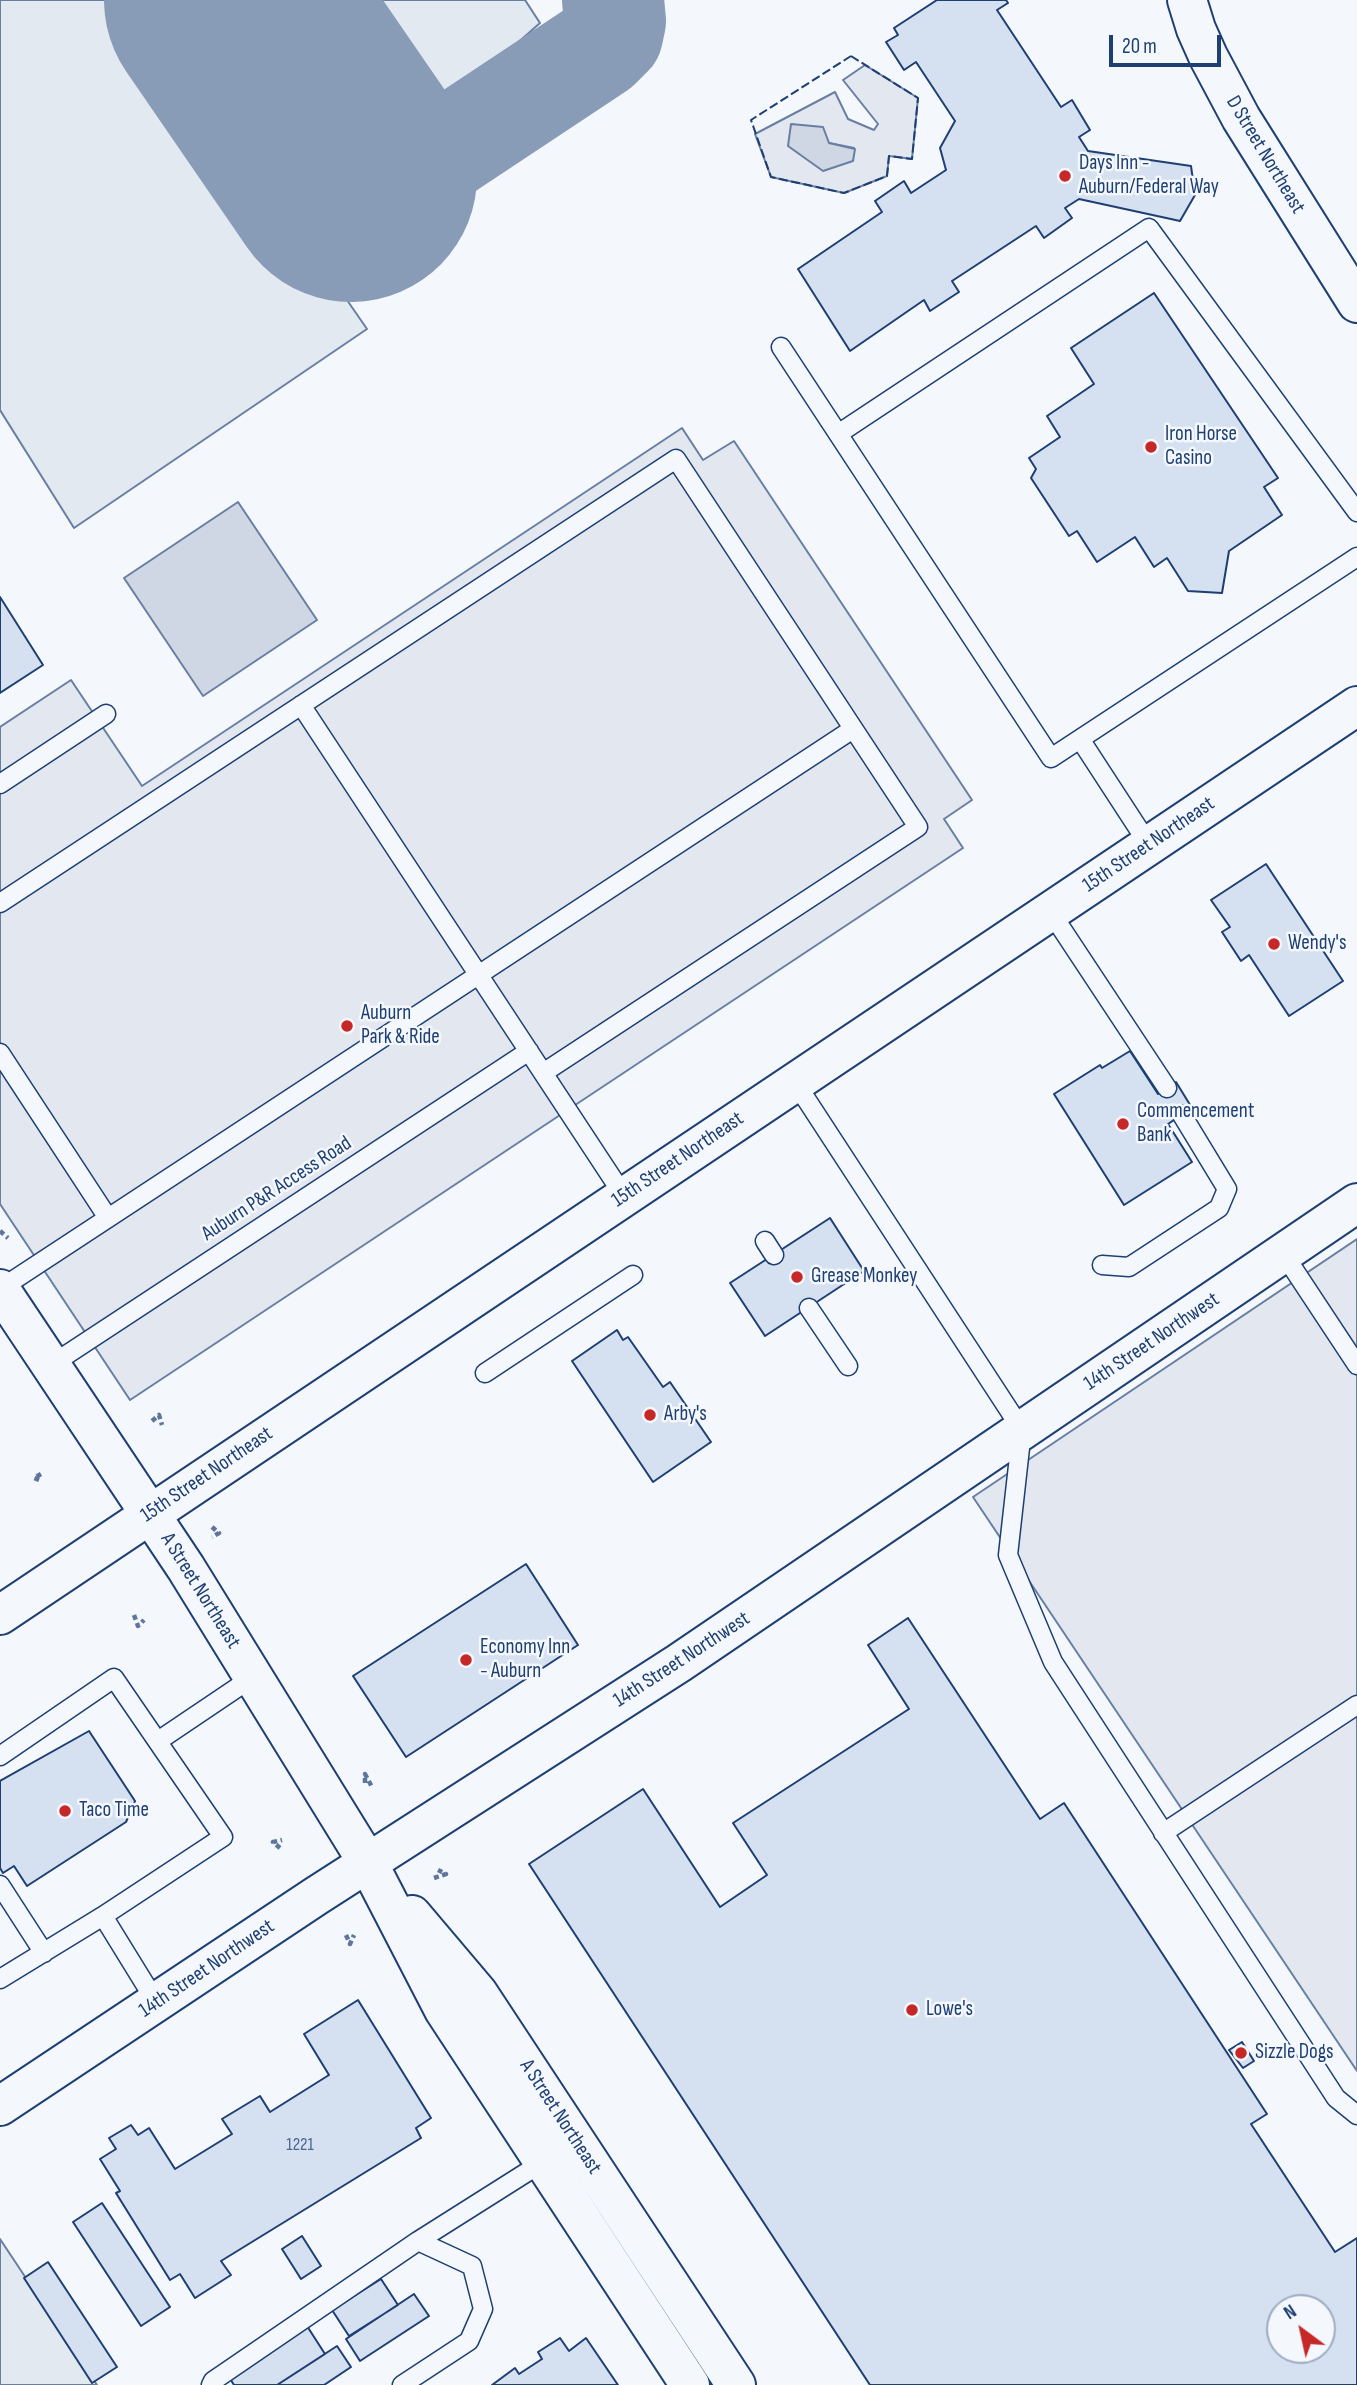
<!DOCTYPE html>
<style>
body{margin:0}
#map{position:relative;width:1357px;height:2385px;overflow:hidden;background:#f4f7fb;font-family:"Sofia Sans Condensed",sans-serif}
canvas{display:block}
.north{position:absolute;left:1266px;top:2294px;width:70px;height:70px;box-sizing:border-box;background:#f4f7fb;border:2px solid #9eadc5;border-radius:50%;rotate:327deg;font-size:19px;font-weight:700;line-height:28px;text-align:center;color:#1d3f73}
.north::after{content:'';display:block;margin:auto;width:24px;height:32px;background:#c62828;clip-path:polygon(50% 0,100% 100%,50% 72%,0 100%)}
.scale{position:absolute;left:1109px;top:35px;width:112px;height:32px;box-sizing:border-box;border:4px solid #1d3f73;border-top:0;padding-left:9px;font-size:21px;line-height:24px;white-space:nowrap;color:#1d3f73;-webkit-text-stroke:5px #f4f7fb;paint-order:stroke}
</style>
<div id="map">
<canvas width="1357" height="2385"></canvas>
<div class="north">N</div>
<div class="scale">20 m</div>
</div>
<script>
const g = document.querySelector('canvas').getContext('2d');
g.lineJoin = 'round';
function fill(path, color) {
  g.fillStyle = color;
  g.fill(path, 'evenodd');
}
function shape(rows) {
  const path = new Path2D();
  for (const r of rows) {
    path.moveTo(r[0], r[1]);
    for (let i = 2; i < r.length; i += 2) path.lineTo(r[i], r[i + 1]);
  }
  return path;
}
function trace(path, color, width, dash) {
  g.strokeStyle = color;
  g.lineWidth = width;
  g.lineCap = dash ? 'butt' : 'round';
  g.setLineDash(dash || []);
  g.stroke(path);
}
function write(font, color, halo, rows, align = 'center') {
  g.font = font + ' "Sofia Sans Condensed",sans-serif';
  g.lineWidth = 5;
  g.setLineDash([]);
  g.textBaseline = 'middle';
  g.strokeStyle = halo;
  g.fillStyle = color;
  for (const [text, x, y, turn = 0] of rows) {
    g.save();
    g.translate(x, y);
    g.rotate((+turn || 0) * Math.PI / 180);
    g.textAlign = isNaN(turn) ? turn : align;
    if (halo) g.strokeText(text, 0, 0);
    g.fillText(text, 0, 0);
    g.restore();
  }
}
const green = shape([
 [0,0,140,0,367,329,74,528,0,410,0,0],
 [327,0,525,0,540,23,479,77,444,99,410,114,392,104,327,0],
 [0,2239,97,2385,0,2385,0,2239]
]);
fill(green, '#e3e9f0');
trace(green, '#687fa3', 2);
const parking = shape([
 [865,65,918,98,912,159,889,156,887,176,844,193,771,177,755,134,835,92,848,119,874,130,878,124,843,80,865,65],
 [792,124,829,143,854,148,789,146,792,124],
 [682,428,703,460,734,441,972,800,944,819,963,848,130,1400,0,1204,0,727,71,680,142,786,682,428],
 [1357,1239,1357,2071,973,1497,1357,1239]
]);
fill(parking, '#e3e8f0');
trace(parking, '#687fa3', 2);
const water = shape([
 [791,124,823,127,829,143,855,149,853,161,823,171,788,146,791,124],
 [238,502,317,620,203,696,124,578,238,502]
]);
fill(water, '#cfd7e4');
trace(water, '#687fa3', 2);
trace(shape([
 [351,176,400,180,599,48,612,35,615,21,613,0]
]), '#889bb7', 102);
trace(shape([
 [230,0,351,176]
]), '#889bb7', 252);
const building = shape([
 [937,0,1006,0,1008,3,997,10,1061,107,1072,100,1090,130,1079,137,1088,151,1191,166,1195,195,1180,221,1079,199,1065,208,1072,218,1044,238,1036,226,952,281,959,292,930,311,924,300,850,351,798,269,882,212,875,201,904,181,911,193,946,170,940,148,955,121,916,62,904,70,886,42,898,35,894,28,937,0],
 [1154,293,1278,478,1264,487,1282,515,1229,551,1222,593,1188,591,1167,558,1154,567,1135,537,1097,562,1077,531,1069,536,1031,478,1036,469,1029,458,1060,437,1047,416,1094,384,1071,348,1154,293],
 [0,597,43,665,0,693,0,597],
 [1266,864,1343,981,1289,1016,1249,955,1241,961,1222,932,1230,927,1211,900,1266,864],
 [1130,1051,1158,1094,1176,1082,1192,1108,1168,1124,1192,1162,1124,1205,1054,1094,1100,1065,1102,1068,1130,1051],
 [830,1218,864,1271,765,1336,730,1283,830,1218],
 [617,1330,623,1340,628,1337,663,1387,670,1382,711,1442,653,1482,572,1361,617,1330],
 [526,1564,578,1645,406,1757,353,1676,526,1564],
 [908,1618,1040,1819,1064,1803,1267,2114,1251,2124,1335,2252,1357,2238,1357,2385,870,2385,529,1864,643,1789,720,1907,767,1875,733,1823,909,1709,868,1645,908,1618],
 [1280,2308,1322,2308,1322,2350,1280,2350,1280,2308],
 [89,1731,135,1801,126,1822,27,1886,14,1866,3,1873,0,1868,0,1781,89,1731],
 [358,2000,431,2118,416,2128,421,2138,221,2261,231,2275,195,2298,180,2274,170,2280,116,2193,120,2191,100,2159,116,2149,109,2138,131,2125,138,2135,149,2128,175,2169,232,2134,222,2119,260,2096,270,2112,329,2075,304,2034,358,2000],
 [1242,2042,1254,2061,1243,2068,1229,2050,1242,2042],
 [102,2203,170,2307,141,2326,73,2222,102,2203],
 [302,2236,321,2266,301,2279,282,2249,302,2236],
 [48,2262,117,2367,92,2383,24,2278,48,2262],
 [381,2279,398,2305,349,2336,332,2310,381,2279],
 [414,2294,429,2316,360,2361,346,2339,414,2294],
 [307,2326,325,2354,277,2385,234,2385,229,2377,307,2326],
 [560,2338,569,2351,586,2338,618,2385,492,2385,515,2368,519,2374,542,2359,538,2352,560,2338],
 [337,2346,351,2367,324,2385,277,2385,337,2346]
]);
fill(building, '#d5e0f0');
trace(building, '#1d3f73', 2);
const service = shape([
 [781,347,1051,758,1080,739,1149,845],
 [838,434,1149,228,1357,512],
 [301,705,624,1196],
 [1080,739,1357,557],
 [0,784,106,714],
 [0,903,676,459,918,827,543,1073],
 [1050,911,1167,1088],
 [0,1053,108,1218],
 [795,1082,1022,1430,1008,1555,1053,1662,1336,2098,1357,2115],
 [765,1241,774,1255],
 [1283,1253,1357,1365],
 [1102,1265,1129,1267,1219,1208,1227,1189,1182,1115],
 [0,1289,853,729],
 [809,1308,848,1366],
 [51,1365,529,1051],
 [485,1373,633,1275],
 [158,1741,253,1677],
 [0,1756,114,1678,223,1837,103,1916,0,1979],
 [1163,1833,1357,1705],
 [0,1885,44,1953],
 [103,1916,156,2002],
 [418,2241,543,2162],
 [211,2385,213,2381,418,2241,472,2266,483,2309,469,2341,402,2385]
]);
const tertiary = shape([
 [1187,0,1196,29,1208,56,1241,118,1357,303],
 [0,1289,186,1568,368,1863,444,2010,690,2385],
 [412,1915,478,1993,736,2385],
 [0,2106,316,1896,679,1663,1357,1203]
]);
const secondary = shape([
 [0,1615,1357,706]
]);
trace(service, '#1d3f73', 21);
trace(tertiary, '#1d3f73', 42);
trace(secondary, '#1d3f73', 42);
trace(shape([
 [0,1231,8,1238],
 [152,1421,159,1415,162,1425],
 [41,1474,34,1478,42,1481],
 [212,1527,219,1533,212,1537],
 [134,1615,138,1626,144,1620],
 [365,1783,365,1774,372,1787],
 [280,1848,273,1842,282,1840],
 [434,1878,446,1874,438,1870],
 [346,1935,350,1944,354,1935]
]), '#5e769c', 4.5, [5, 3.5]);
trace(service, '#f4f7fb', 18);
trace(tertiary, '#f4f7fb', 38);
trace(secondary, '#f4f7fb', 38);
trace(shape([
 [851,56,918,98,912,159,889,156,887,176,844,193,771,177,751,120,851,56]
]), '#1d3f73', 2, [9, 3.5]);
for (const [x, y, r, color] of [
 [1065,176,7,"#c62828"],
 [1151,447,7,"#c62828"],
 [1274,944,7,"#c62828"],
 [347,1026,7,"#c62828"],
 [1123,1124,7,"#c62828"],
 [797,1277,7,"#c62828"],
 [650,1415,7,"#c62828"],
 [466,1660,7,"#c62828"],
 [65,1811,7,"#c62828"],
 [912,2010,7,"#c62828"],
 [1241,2053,7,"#c62828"]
]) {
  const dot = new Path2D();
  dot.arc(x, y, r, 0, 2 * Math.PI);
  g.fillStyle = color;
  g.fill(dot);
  trace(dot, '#f4f7fb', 2.5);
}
write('18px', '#4b6792', null, [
 ["1221",300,2145]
]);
write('21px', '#1d3f73', '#f4f7fb', [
 ["D Street Northeast",1265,155,59],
 ["15th Street Northeast",1149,845,-34],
 ["15th Street Northeast",678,1160,-34],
 ["Auburn P&R Access Road",277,1189,-33],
 ["14th Street Northwest",1152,1342,-34],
 ["15th Street Northeast",207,1475,-34],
 ["A Street Northeast",200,1591,58],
 ["14th Street Northwest",682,1660,-33],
 ["14th Street Northwest",207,1969,-34],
 ["A Street Northeast",560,2117,57]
]);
write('21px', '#1d3f73', '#f4f7fb', [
 ["Days Inn -",1079,164],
 ["Auburn/Federal Way",1079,188],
 ["Iron Horse",1165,435],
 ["Casino",1165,459],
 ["Wendy's",1288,944],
 ["Auburn",361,1014],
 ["Park & Ride",361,1038],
 ["Commencement",1137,1112],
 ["Bank",1137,1136],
 ["Grease Monkey",811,1277],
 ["Arby's",664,1415],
 ["Economy Inn",480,1648],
 ["- Auburn",480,1672],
 ["Taco Time",79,1811],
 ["Lowe's",926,2010],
 ["Sizzle Dogs",1255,2053]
], 'left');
</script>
